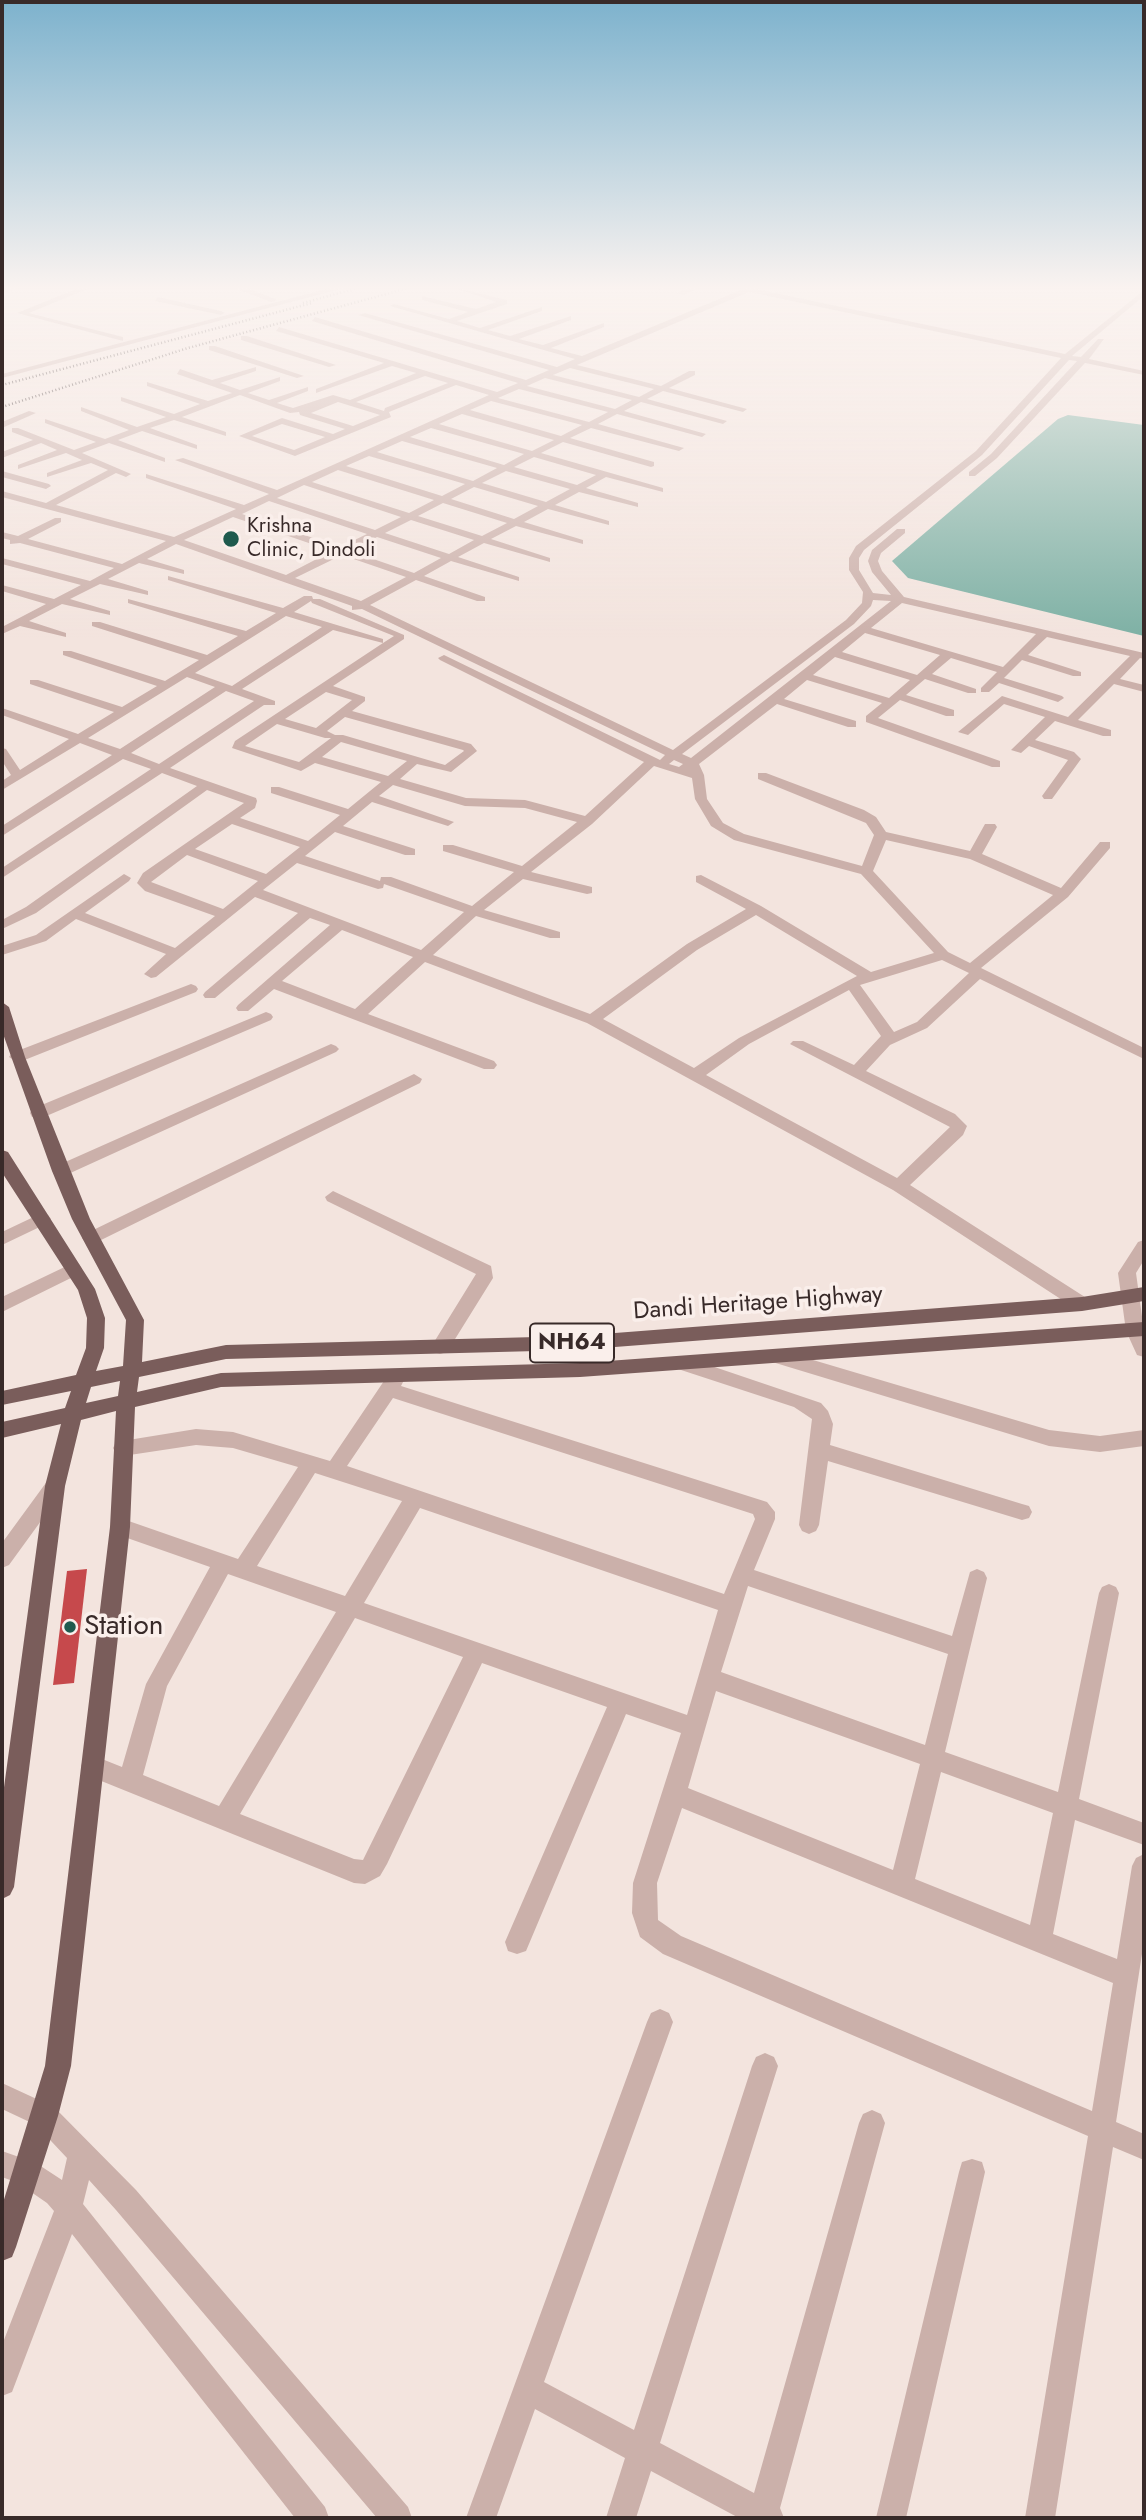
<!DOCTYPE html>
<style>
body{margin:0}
#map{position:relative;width:1146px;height:2520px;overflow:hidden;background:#f3e4de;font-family:Jost,sans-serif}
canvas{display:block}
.frame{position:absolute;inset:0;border:4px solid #382a29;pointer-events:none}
</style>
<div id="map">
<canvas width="1146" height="2520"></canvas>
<div class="frame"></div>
</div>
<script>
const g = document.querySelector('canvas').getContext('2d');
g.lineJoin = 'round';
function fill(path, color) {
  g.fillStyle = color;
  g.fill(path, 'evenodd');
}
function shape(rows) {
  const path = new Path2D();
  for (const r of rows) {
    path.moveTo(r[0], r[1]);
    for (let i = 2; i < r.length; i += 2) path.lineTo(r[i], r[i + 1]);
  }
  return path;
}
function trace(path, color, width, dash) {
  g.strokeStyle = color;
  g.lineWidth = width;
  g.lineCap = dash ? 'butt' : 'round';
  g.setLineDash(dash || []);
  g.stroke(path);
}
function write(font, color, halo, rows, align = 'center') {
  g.font = font + ' Jost,sans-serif';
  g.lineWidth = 7;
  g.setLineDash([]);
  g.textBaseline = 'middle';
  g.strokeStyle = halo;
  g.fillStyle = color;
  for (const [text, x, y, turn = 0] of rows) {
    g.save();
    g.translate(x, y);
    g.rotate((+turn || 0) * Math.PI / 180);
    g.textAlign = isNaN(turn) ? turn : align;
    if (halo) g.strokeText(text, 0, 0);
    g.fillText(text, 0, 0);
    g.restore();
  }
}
fill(shape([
 [1068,415,1144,425,1144,636,908,578,892,561,1058,419]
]), '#7db0a4');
fill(shape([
 [87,1569,74,1683,53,1685,67,1571]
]), '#c6494c');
fill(shape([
 [8,287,20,287,2,294,2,290,8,287],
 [81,287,92,287,29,313,123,337,123,341,17,313,81,287],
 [232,287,244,287,278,300,271,302,232,287],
 [334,287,348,287,2,378,2,374,334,287],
 [452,287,507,300,507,304,457,321,480,328,542,307,542,311,488,330,510,336,571,316,571,320,519,339,543,345,604,323,604,327,551,348,582,356,748,287,759,287,756,289,1065,354,1144,290,1144,296,1072,356,1081,357,1098,339,1104,339,1089,359,1144,371,1144,375,1085,363,997,458,975,476,969,476,969,472,991,454,1077,361,1069,360,982,455,864,550,859,558,859,570,873,593,891,595,872,572,868,561,872,550,897,529,905,529,905,533,881,553,878,561,882,571,904,597,1144,653,1144,659,1140,658,1120,679,1144,685,1144,692,1114,684,1078,720,1111,730,1111,736,1103,736,1055,721,1035,740,1074,752,1081,759,1052,799,1044,799,1042,796,1068,760,1029,746,1021,753,1011,750,1045,717,1004,704,968,735,958,732,1002,696,1068,717,1130,656,1047,637,1028,655,1081,672,1081,676,1073,676,1022,660,1004,678,1062,696,1064,698,1058,702,999,683,989,692,981,692,981,688,997,672,951,658,932,674,976,689,976,693,968,693,925,679,906,695,954,710,954,716,946,716,900,700,878,718,1000,761,1000,767,992,767,866,722,866,716,882,703,807,680,784,699,856,721,856,727,848,727,777,704,699,764,704,775,707,799,723,823,744,834,862,866,874,835,866,823,758,779,758,773,766,773,864,810,876,817,886,832,970,851,985,824,995,824,997,827,982,854,1061,888,1100,842,1110,842,1110,848,1068,897,981,968,1144,1048,1144,1059,980,979,927,1028,890,1045,866,1071,955,1114,967,1126,963,1135,910,1185,1088,1299,1091,1304,1088,1309,1076,1309,893,1190,587,1023,425,962,368,1014,494,1061,497,1065,494,1069,484,1069,274,989,248,1011,238,1011,236,1008,238,1005,330,925,310,918,215,998,205,998,203,995,205,992,298,913,255,897,156,977,151,978,144,974,166,954,76,919,46,941,2,955,2,946,36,935,124,874,131,878,129,881,85,913,175,948,215,916,145,891,137,883,143,873,244,803,207,790,36,913,2,929,2,920,26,907,197,786,162,773,2,878,2,868,151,769,123,759,2,836,2,826,112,755,80,743,2,790,2,781,11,775,2,761,2,748,6,749,20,770,69,739,2,715,2,708,78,734,114,712,30,684,30,680,38,680,122,707,157,686,63,655,63,651,71,651,165,681,199,660,92,626,92,622,100,622,207,655,238,636,128,603,128,599,246,631,276,613,168,580,168,576,283,608,304,596,312,596,313,599,320,599,404,635,404,639,333,686,365,697,365,701,352,711,471,744,477,751,451,772,417,764,400,779,466,798,525,800,585,816,644,762,440,660,438,658,444,655,656,758,660,760,665,755,362,609,352,610,352,606,176,544,147,559,184,570,184,574,139,563,108,579,148,591,148,595,100,584,70,599,110,611,110,615,62,604,29,621,66,633,66,637,20,626,2,634,2,627,46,604,2,591,2,585,54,599,81,585,2,564,2,558,90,581,114,568,20,543,10,544,10,540,2,538,2,532,18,536,55,518,61,518,61,522,28,539,122,564,166,541,2,497,2,491,46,503,108,470,91,463,47,477,47,473,82,460,66,453,18,469,18,465,57,450,41,443,2,458,2,452,33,440,12,432,12,428,18,428,74,450,96,442,45,423,45,419,105,439,129,430,81,411,81,407,137,427,166,417,121,401,121,397,174,414,200,404,147,386,147,382,208,401,232,393,177,374,180,369,212,380,256,367,256,371,220,383,240,390,280,377,280,381,248,393,269,400,308,387,308,391,277,403,293,408,333,395,350,400,416,373,392,366,316,393,316,389,384,363,276,331,279,327,497,392,518,383,312,321,315,317,526,380,549,370,358,315,365,313,557,367,575,359,390,306,394,304,449,319,468,312,422,300,422,296,476,309,496,302,452,287],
 [749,292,1061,358,976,451,856,546,849,558,849,570,863,592,862,603,846,620,673,750,370,605,416,580,477,601,485,601,485,597,424,576,451,561,519,581,519,577,458,557,484,543,550,562,550,558,491,539,516,526,583,544,583,540,524,522,548,509,609,525,609,521,555,505,579,492,638,507,638,503,586,488,606,477,663,492,663,488,541,453,563,442,651,467,654,466,654,462,570,438,591,428,679,451,684,448,598,424,617,414,702,437,706,434,624,411,641,402,723,424,727,421,647,399,663,391,743,412,747,409,669,388,695,375,695,371,689,371,661,386,577,365,749,292],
 [570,368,654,389,639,397,553,375,570,368],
 [425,376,448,383,385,408,384,411,356,402,425,376],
 [545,378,632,400,615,409,527,386,545,378],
 [456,385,489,395,277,490,183,458,175,460,269,494,244,505,146,474,146,478,236,509,174,537,56,505,116,473,126,477,131,474,82,453,109,443,165,462,165,458,118,440,142,431,197,449,197,445,150,428,174,420,226,436,226,432,182,417,240,395,290,413,299,412,300,415,345,429,333,434,282,418,239,436,295,456,391,417,389,412,456,385],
 [519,389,608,412,589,422,498,398,519,389],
 [491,401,582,425,561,436,470,410,491,401],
 [338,402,380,415,353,426,311,413,338,402],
 [462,414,554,440,532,451,439,424,462,414],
 [282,424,325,437,294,450,252,436,282,424],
 [431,428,524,454,504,465,410,437,431,428],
 [402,441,497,468,473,481,377,452,402,441],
 [369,456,465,484,442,496,346,466,369,456],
 [534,457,596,475,577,485,514,467,534,457],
 [338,470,434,500,409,513,312,482,338,470],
 [506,471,570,489,546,502,482,483,506,471],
 [304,485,401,517,375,530,277,498,304,485],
 [474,487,538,506,514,519,451,499,474,487],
 [269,501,367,534,340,547,242,514,269,501],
 [443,503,507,523,482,536,418,516,443,503],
 [233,517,332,551,286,575,184,540,233,517],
 [411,520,474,540,449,554,385,533,411,520],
 [377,537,441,558,414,573,350,551,377,537],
 [342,555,406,577,361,601,295,578,342,555],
 [873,600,891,601,691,758,682,754,854,624,871,606,873,600],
 [311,601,312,603,394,636,383,643,383,639,294,612,311,601],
 [902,603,1036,634,1003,667,871,628,902,603],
 [286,616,322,627,232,686,195,673,286,616],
 [333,630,383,643,235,741,232,748,301,771,315,763,381,782,348,809,279,787,271,787,271,793,340,815,308,841,240,818,255,808,257,801,256,798,170,768,264,705,275,705,275,701,242,689,333,630],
 [865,633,940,655,917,675,842,652,865,633],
 [835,657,910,680,889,698,813,675,835,657],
 [187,677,215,687,120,749,88,738,187,677],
 [226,691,254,701,159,764,131,753,226,691],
 [326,692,352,700,316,728,285,719,326,692],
 [345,717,463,750,464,751,445,765,343,735,335,735,327,731,345,717],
 [277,724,325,738,331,738,299,762,245,746,277,724],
 [341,742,407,761,388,776,322,757,341,742],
 [674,760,683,764,679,767,669,764,674,760],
 [654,766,692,778,695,799,711,826,734,840,861,874,934,953,871,972,761,906,701,875,696,876,696,882,746,909,687,944,590,1014,433,955,476,916,550,938,560,938,560,932,484,910,523,879,587,894,592,893,592,887,531,872,592,824,654,766],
 [393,785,465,806,525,808,577,822,522,866,453,845,443,845,443,851,514,872,472,906,391,877,381,877,380,881,305,856,335,832,405,855,415,855,415,849,343,826,372,802,448,826,454,822,379,796,393,785],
 [232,824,300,847,266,874,195,849,232,824],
 [886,840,970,859,1053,895,970,963,948,952,873,871,886,840],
 [187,855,258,881,223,909,151,882,187,855],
 [297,863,378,889,383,888,384,884,464,912,421,950,263,890,297,863],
 [756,915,857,976,739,1038,694,1068,603,1019,697,950,756,915],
 [342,930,413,957,355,1009,282,981,342,930],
 [942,960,969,973,917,1022,894,1032,860,985,942,960],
 [849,990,881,1036,854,1065,803,1041,793,1041,790,1044,950,1127,897,1178,706,1075,749,1044,849,990],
 [657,287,665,287,660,290,657,287],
 [689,287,700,287,684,295,677,293,689,287],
 [158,297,221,311,225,313,221,315,155,301,158,297],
 [241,336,247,336,336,365,329,367,241,340,241,336],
 [209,346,215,346,304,376,297,378,209,350,209,346],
 [29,411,36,413,2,428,2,422,29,411],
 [2,471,49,484,51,486,46,489,2,477,2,471],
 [191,984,196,986,198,989,196,992,22,1061,17,1062,9,1057,12,1053,191,984],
 [266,1012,271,1014,273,1017,271,1020,44,1117,32,1117,30,1113,32,1109,266,1012],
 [331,1044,336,1046,339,1049,336,1052,66,1175,60,1177,52,1171,54,1167,331,1044],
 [414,1074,422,1079,420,1083,97,1242,85,1242,82,1238,85,1234,414,1074],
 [333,1191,491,1266,493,1278,447,1352,440,1354,433,1352,431,1347,476,1274,327,1201,325,1197,333,1191],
 [42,1213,48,1215,51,1219,48,1223,2,1245,2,1232,42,1213],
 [1144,1240,1144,1260,1136,1273,1144,1331,1144,1357,1137,1355,1126,1331,1118,1273,1138,1242,1144,1240],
 [73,1263,79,1264,82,1269,79,1274,2,1312,2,1297,73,1263],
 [776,1349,1049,1430,1100,1436,1144,1430,1144,1446,1100,1452,1049,1446,769,1361,767,1356,769,1351,776,1349],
 [682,1356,821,1403,828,1411,833,1424,830,1445,1022,1504,1029,1506,1032,1512,1029,1518,1022,1520,828,1461,819,1525,816,1531,809,1534,802,1531,799,1525,812,1419,794,1407,675,1368,673,1363,675,1358,682,1356],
 [395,1373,402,1375,404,1380,401,1386,767,1502,775,1512,775,1519,754,1570,952,1636,970,1572,977,1569,984,1572,987,1578,945,1752,1058,1792,1099,1593,1102,1587,1109,1584,1116,1587,1119,1593,1079,1799,1144,1823,1144,1845,1075,1820,1053,1934,1117,1959,1132,1866,1136,1858,1144,1854,1144,1941,1116,2122,1144,2134,1144,2160,1113,2147,1055,2518,1025,2518,1088,2136,663,1954,640,1937,632,1913,633,1883,681,1733,626,1714,526,1951,517,1954,508,1951,505,1942,607,1707,482,1663,387,1864,380,1876,365,1884,354,1883,84,1774,81,1766,84,1758,92,1755,122,1767,146,1684,210,1567,113,1533,110,1527,113,1521,120,1518,238,1559,298,1467,233,1448,196,1445,123,1456,116,1454,113,1448,116,1442,196,1429,233,1432,330,1461,388,1375,395,1373],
 [393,1398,753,1514,755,1519,724,1594,347,1466,393,1398],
 [315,1473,402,1501,345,1596,257,1566,315,1473],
 [420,1508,718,1610,687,1715,364,1603,420,1508],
 [228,1574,336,1612,219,1806,143,1775,167,1686,228,1574],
 [748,1586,948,1654,925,1745,721,1672,748,1586],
 [355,1618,463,1657,363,1860,354,1859,240,1814,355,1618],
 [716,1691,920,1764,893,1870,688,1788,716,1691],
 [941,1772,1053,1813,1030,1925,915,1879,941,1772],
 [682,1808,1113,1983,1092,2111,681,1936,658,1920,657,1883,682,1808],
 [55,1478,62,1480,65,1486,62,1492,9,1565,2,1568,2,1543,48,1480,55,1478],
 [660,2009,669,2013,673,2022,544,2382,634,2430,752,2066,756,2057,765,2053,774,2057,778,2066,660,2443,754,2493,859,2123,863,2114,872,2110,881,2114,885,2123,780,2508,784,2518,739,2518,651,2471,636,2518,606,2518,625,2458,535,2409,496,2518,466,2518,647,2022,651,2013,660,2009],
 [2,2083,54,2107,136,2190,408,2507,412,2518,377,2518,116,2210,89,2180,83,2204,325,2507,329,2518,295,2518,72,2234,12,2392,2,2396,2,2345,54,2211,47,2203,18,2183,2,2177,2,2151,36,2163,62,2180,67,2158,36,2125,2,2109,2,2083],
 [972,2159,982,2162,985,2172,906,2518,876,2518,959,2172,962,2162,972,2159]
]), '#cbb0aa');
fill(shape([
 [2,1002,9,1007,25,1057,90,1219,144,1320,142,1362,226,1345,576,1336,1082,1297,1144,1287,1144,1301,1082,1311,576,1350,226,1359,139,1377,137,1392,221,1373,580,1363,1144,1322,1144,1336,580,1377,221,1387,135,1407,130,1527,71,2066,58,2116,16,2247,12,2257,2,2261,2,2206,45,2066,110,1527,116,1411,81,1420,65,1486,14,1887,10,1895,2,1899,2,1802,45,1486,61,1424,2,1438,2,1422,65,1408,71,1391,2,1405,2,1391,76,1375,86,1348,87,1318,78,1290,3,1174,2,1150,8,1152,95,1289,105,1318,104,1348,96,1371,123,1366,126,1320,72,1219,52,1171,2,1031,2,1002],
 [120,1381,118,1396,86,1403,91,1387,120,1381]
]), '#7a5d5b');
trace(shape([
 [303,303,361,287],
 [2,385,312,303],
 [2,407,188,348,412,287]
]), '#382a29', 2.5, [1, 2.5]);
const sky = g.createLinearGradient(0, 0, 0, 640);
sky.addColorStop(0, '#7db2cd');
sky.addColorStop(0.45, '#faf3f0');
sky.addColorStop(1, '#faf3f000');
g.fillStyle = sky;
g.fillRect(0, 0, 1146, 640);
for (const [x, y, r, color] of [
 [231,539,9,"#1f5a4e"],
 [70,1627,7,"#1f5a4e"]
]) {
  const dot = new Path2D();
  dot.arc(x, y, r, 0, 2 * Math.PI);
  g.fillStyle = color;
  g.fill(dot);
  trace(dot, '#faefeb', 2.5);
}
write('21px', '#382a29', '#faefeb', [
 ["Krishna",247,527],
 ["Clinic, Dindoli",247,551]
], 'left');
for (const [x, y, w] of [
 [572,1343,84]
]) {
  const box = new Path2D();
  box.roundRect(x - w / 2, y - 19.5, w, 39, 5);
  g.fillStyle = '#faefeb';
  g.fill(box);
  trace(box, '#382a29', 2);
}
write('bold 23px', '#382a29', null, [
 ["NH64",572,1343]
]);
write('24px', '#382a29', '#faefeb', [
 ["Dandi Heritage Highway",758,1304,-4]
]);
write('28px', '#382a29', '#faefeb', [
 ["Station",84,1627]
], 'left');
</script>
